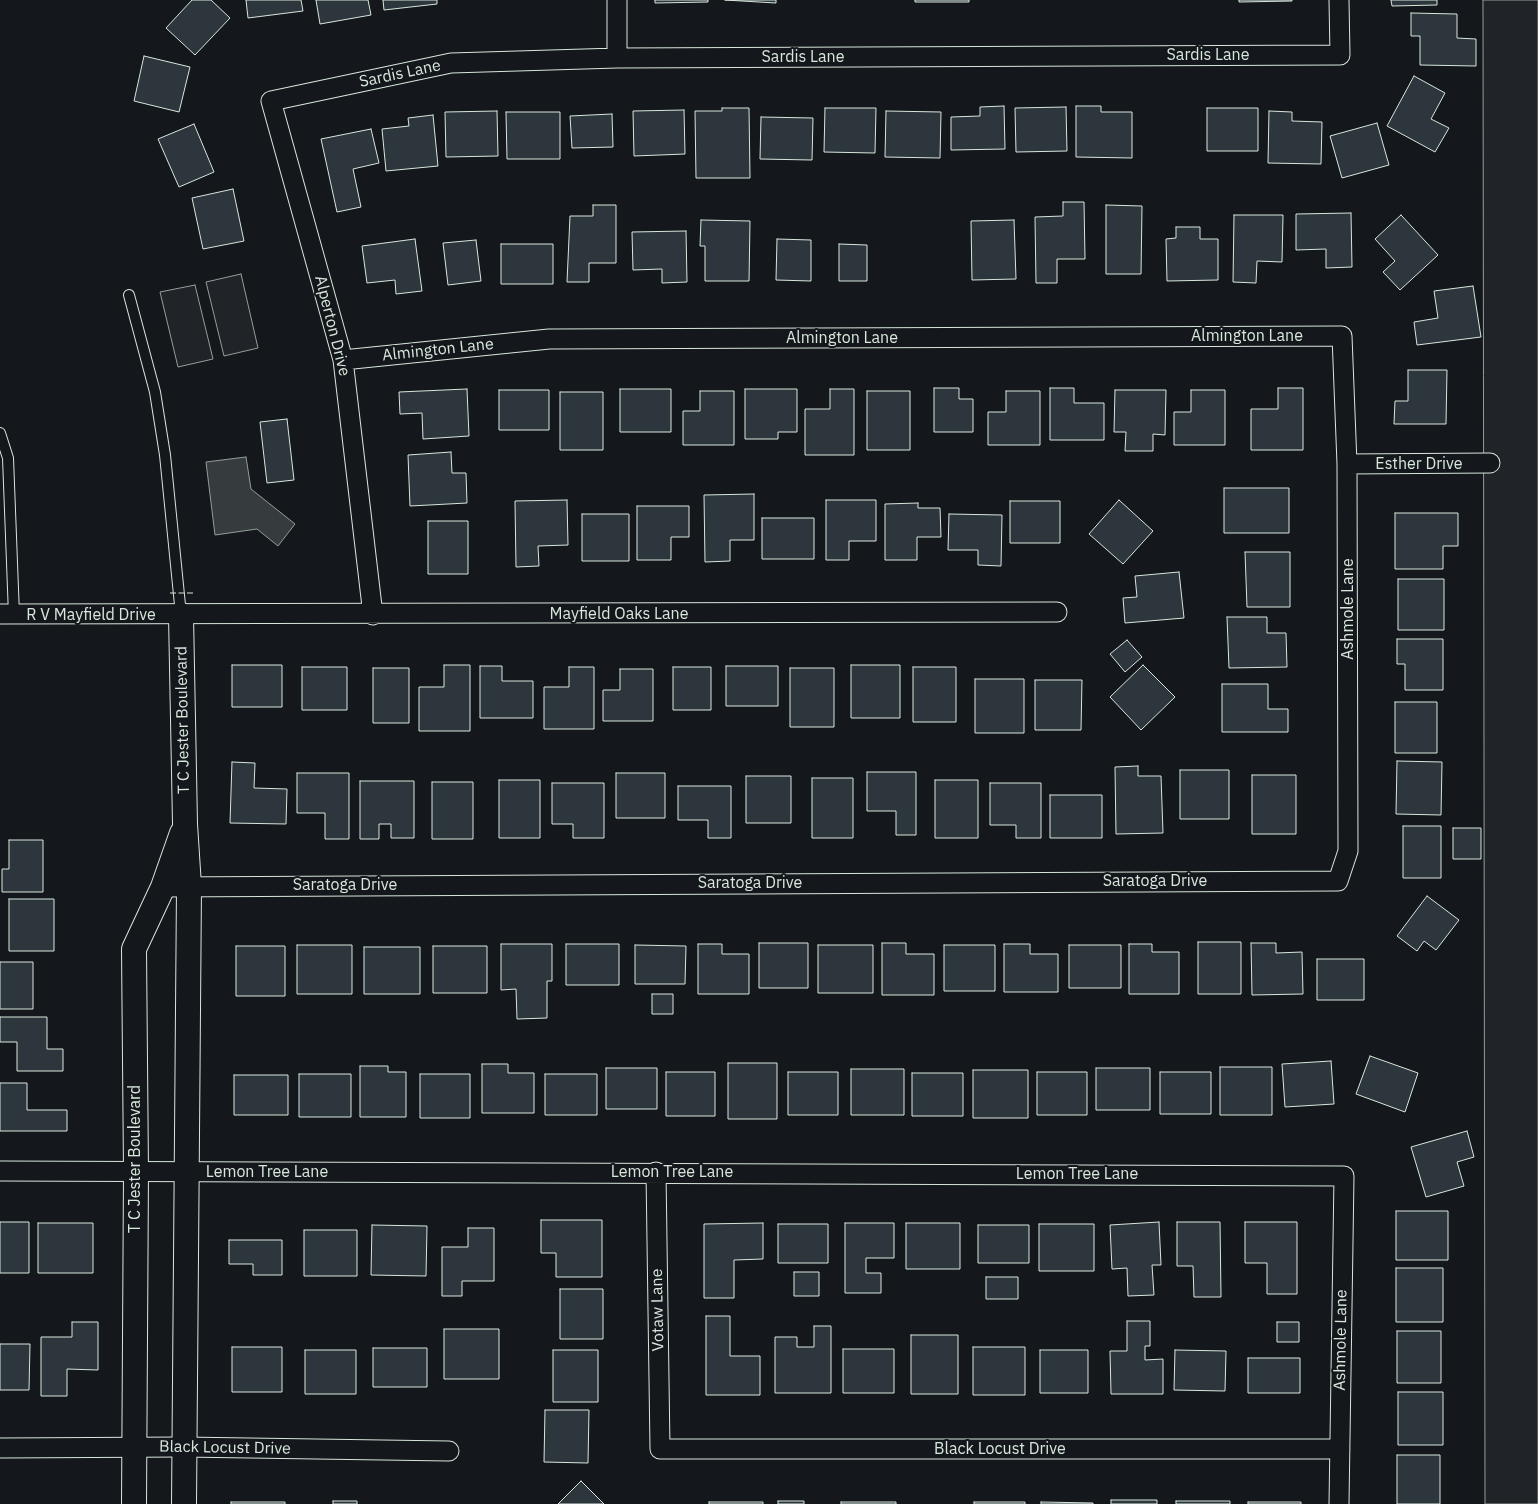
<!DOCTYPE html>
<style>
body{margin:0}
canvas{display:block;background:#14181c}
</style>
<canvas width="1538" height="1504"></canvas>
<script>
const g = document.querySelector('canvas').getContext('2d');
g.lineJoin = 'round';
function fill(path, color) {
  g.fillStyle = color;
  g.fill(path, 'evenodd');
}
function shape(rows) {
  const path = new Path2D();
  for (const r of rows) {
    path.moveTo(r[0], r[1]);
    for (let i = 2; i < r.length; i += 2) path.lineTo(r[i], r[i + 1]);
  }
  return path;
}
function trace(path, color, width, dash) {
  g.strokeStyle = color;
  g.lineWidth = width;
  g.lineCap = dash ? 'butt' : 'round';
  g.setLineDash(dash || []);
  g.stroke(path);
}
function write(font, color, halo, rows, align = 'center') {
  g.font = font + ' "IBM Plex Sans",sans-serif';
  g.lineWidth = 4;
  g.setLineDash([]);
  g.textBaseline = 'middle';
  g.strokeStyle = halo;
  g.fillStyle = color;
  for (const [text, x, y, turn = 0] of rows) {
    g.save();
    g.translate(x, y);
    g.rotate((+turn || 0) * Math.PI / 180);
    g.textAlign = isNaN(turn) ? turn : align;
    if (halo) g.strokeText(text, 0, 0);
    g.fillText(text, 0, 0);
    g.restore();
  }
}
const green = shape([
 [1483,0,1538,0,1538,1504,1485,1504,1483,0],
 [241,274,258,348,224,356,206,282,241,274],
 [195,285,213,359,178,367,160,292,195,285]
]);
fill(green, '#202428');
trace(green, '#939e99', 1);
const water = shape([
 [246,457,251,489,295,524,278,546,257,529,215,535,206,462,246,457]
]);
fill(water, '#363b3e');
trace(water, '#939e99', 1);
const building = shape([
 [192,0,211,0,230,18,195,55,166,28,192,0],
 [246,0,301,0,303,11,248,18,246,0],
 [316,0,368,0,371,15,320,24,316,0],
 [383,0,437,0,437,4,384,10,383,0],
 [655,0,708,0,708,2,655,3,655,0],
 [725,0,776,0,776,3,725,0],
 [915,0,969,0,969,2,915,2,915,0],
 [1239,0,1292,0,1292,1,1239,2,1239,0],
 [1391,0,1437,0,1437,5,1392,6,1391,0],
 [1411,13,1457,14,1457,38,1476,39,1476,66,1420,65,1420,36,1411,36,1411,13],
 [144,56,190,67,179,112,134,101,144,56],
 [1414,76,1445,93,1431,119,1449,128,1435,152,1387,126,1414,76],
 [1004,106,1005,149,951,150,951,117,980,116,980,107,1004,106],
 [1076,106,1101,106,1101,112,1132,112,1132,158,1076,157,1076,106],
 [1066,107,1067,151,1016,152,1015,108,1066,107],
 [722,108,749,108,750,178,696,178,695,111,722,111,722,108],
 [825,108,876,108,875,153,824,152,825,108],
 [1207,108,1258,108,1258,151,1207,151,1207,108],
 [684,110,685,154,634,156,633,111,684,110],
 [497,111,498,156,446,157,445,112,497,111],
 [886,111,941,112,940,158,885,157,886,111],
 [1269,111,1292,112,1292,121,1322,122,1321,164,1268,163,1269,111],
 [506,112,560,112,560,159,507,159,506,112],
 [612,114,613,147,572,148,570,116,612,114],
 [433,115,438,166,386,171,382,129,409,126,408,118,433,115],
 [761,117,813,118,812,160,760,159,761,117],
 [1377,123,1389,165,1342,178,1330,136,1377,123],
 [194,124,214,172,179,187,158,139,194,124],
 [371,129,379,163,353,169,361,207,337,212,321,139,371,129],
 [233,189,244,241,203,249,192,198,233,189],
 [1063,202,1084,202,1085,259,1057,259,1057,283,1036,283,1035,217,1063,216,1063,202],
 [593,205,616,205,616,263,589,263,589,282,567,282,570,216,593,216,593,205],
 [1106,205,1142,206,1141,274,1106,274,1106,205],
 [1351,213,1352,267,1326,268,1326,249,1296,250,1296,214,1351,213],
 [1234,215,1283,215,1282,262,1257,261,1256,283,1233,282,1234,215],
 [1401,215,1438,255,1400,290,1383,272,1395,261,1375,239,1401,215],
 [701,220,750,221,749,281,705,281,705,246,700,246,701,220],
 [1014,220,1016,279,972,280,971,221,1014,220],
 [1176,227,1200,227,1200,239,1218,239,1218,280,1167,281,1166,239,1176,238,1176,227],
 [686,231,687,282,662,283,662,269,633,270,632,232,686,231],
 [415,239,422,291,396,294,395,280,367,283,362,246,415,239],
 [777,239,811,240,811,281,776,280,777,239],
 [476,240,481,281,448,285,443,243,476,240],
 [501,244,553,244,553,284,501,284,501,244],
 [839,244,867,245,867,281,839,281,839,244],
 [1473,286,1481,337,1417,345,1414,322,1438,318,1434,291,1473,286],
 [1408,370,1447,370,1446,424,1394,424,1395,401,1408,401,1408,370],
 [934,388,959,388,959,399,973,399,973,432,934,432,934,388],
 [1050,388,1074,388,1074,403,1104,403,1104,440,1050,440,1050,388],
 [1278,388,1303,388,1303,450,1251,450,1251,409,1278,409,1278,388],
 [467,389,469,436,423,439,422,413,400,414,399,392,467,389],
 [620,389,671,389,671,432,620,432,620,389],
 [745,389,797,389,797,432,778,432,778,439,745,439,745,389],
 [830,389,854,389,854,455,805,455,805,409,830,409,830,389],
 [499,390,549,390,549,430,499,430,499,390],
 [1115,390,1166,390,1165,435,1153,434,1153,451,1125,451,1126,432,1114,432,1115,390],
 [1191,390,1225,390,1225,445,1174,445,1174,412,1191,412,1191,390],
 [700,391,734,391,734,445,683,445,683,411,700,411,700,391],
 [867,391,910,391,910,450,867,450,867,391],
 [1006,391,1040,391,1040,445,988,445,988,412,1006,412,1006,391],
 [560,392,603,392,603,450,560,450,560,392],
 [287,419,294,480,267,483,260,422,287,419],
 [451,452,452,473,466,473,467,503,410,506,408,455,451,452],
 [1224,488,1289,488,1289,533,1224,533,1224,488],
 [754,494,754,540,730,540,730,561,705,562,704,495,754,494],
 [567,500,568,545,538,546,539,566,516,567,515,501,567,500],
 [826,500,876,500,876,541,849,541,849,560,826,560,826,500],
 [1119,500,1153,531,1123,564,1089,534,1119,500],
 [1010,501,1060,501,1060,543,1010,543,1010,501],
 [918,503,918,508,940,508,941,537,917,537,917,560,885,560,885,504,918,503],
 [637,506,689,506,689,537,671,537,671,560,637,560,637,506],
 [1395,513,1458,513,1458,546,1443,546,1443,569,1395,569,1395,513],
 [582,514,629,514,629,561,582,561,582,514],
 [949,514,1002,515,1001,566,978,565,978,550,948,550,949,514],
 [762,518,814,518,814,559,762,559,762,518],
 [428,521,468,521,468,574,428,574,428,521],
 [1245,552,1290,552,1290,607,1247,607,1245,552],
 [1179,572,1184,618,1125,623,1123,598,1137,597,1135,576,1179,572],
 [1398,579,1444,579,1444,630,1398,630,1398,579],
 [1227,617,1267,617,1267,633,1286,633,1287,667,1229,668,1227,617],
 [1397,639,1443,639,1443,690,1405,690,1405,664,1397,664,1397,639],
 [1127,640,1142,657,1125,672,1110,654,1127,640],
 [232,665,282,665,282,707,232,707,232,665],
 [444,665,470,665,470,731,419,731,419,687,444,687,444,665],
 [851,665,900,665,900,718,851,718,851,665],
 [1143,665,1175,697,1141,730,1110,697,1143,665],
 [480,666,502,666,502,681,533,681,533,718,480,718,480,666],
 [726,666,778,666,778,706,726,706,726,666],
 [302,667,347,667,347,710,302,710,302,667],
 [569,667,594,667,594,729,544,729,544,687,569,687,569,667],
 [673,667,711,667,711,710,673,710,673,667],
 [913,667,956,667,956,722,913,722,913,667],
 [373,668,409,668,409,723,373,723,373,668],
 [790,668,834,668,834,727,790,727,790,668],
 [620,669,653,669,653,721,603,721,603,690,620,690,620,669],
 [975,679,1024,679,1024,733,975,733,975,679],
 [1035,680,1082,680,1081,730,1035,730,1035,680],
 [1222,684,1268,684,1268,709,1288,709,1288,732,1222,732,1222,684],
 [1395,702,1437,702,1437,753,1395,753,1395,702],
 [1397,761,1442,762,1441,815,1396,814,1397,761],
 [232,762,255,763,254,788,287,789,286,824,230,823,232,762],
 [1138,766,1138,776,1161,776,1163,833,1116,834,1115,767,1138,766],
 [1180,770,1229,770,1229,819,1180,819,1180,770],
 [867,772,916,772,916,835,896,835,896,811,867,811,867,772],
 [297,773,349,773,349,839,325,839,325,813,297,813,297,773],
 [616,773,665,773,665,818,616,818,616,773],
 [1252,775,1296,775,1296,834,1252,834,1252,775],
 [746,776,791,776,791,823,746,823,746,776],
 [812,778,853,778,853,838,812,838,812,778],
 [499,780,540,780,540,838,499,838,499,780],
 [935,780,978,780,978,838,935,838,935,780],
 [360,781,414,781,414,838,391,838,391,824,379,824,379,839,360,839,360,781],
 [432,782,473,782,473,839,432,839,432,782],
 [552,783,604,783,604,838,573,838,573,824,552,824,552,783],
 [990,783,1041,783,1041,838,1016,838,1016,825,990,825,990,783],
 [678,786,731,786,731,838,708,838,708,820,678,820,678,786],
 [1050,795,1102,795,1102,838,1050,838,1050,795],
 [1403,826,1441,826,1441,878,1403,878,1403,826],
 [1453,828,1481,828,1481,859,1453,859,1453,828],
 [9,840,43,840,43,892,2,892,2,869,9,869,9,840],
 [1427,896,1459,920,1436,950,1424,941,1417,951,1397,936,1427,896],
 [9,899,54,899,54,951,9,951,9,899],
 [1198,942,1241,942,1241,994,1198,994,1198,942],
 [759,943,808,943,808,988,759,988,759,943],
 [882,943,906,943,906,954,934,954,934,995,882,995,882,943],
 [1251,943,1276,943,1276,953,1302,952,1303,994,1252,995,1251,943],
 [501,944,552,944,552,981,547,981,547,1018,517,1019,516,989,501,990,501,944],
 [566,944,619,944,619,985,566,985,566,944],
 [698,944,722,944,722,954,749,954,749,994,698,994,698,944],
 [1004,944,1030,944,1030,954,1058,954,1058,992,1004,992,1004,944],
 [1129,944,1152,944,1152,952,1179,952,1179,994,1129,994,1129,944],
 [297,945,352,945,352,994,297,994,297,945],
 [635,945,686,946,685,984,635,984,635,945],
 [818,945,873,945,873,993,818,993,818,945],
 [944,945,995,945,995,991,944,991,944,945],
 [1069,945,1121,945,1121,988,1069,988,1069,945],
 [236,946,285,946,285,996,236,996,236,946],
 [433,946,487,946,487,993,433,993,433,946],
 [364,947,420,947,420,994,364,994,364,947],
 [1317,959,1364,959,1364,1000,1317,1000,1317,959],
 [0,962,33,962,33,1009,0,1009,0,962],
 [652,994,673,994,673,1014,652,1014,652,994],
 [0,1017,47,1017,47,1049,63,1049,63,1071,17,1071,17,1042,0,1042,0,1017],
 [1370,1056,1418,1073,1405,1112,1356,1094,1370,1056],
 [1331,1061,1334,1104,1285,1107,1282,1064,1331,1061],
 [728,1063,777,1063,777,1119,728,1119,728,1063],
 [482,1064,508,1064,508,1073,534,1073,534,1113,482,1113,482,1064],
 [360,1066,388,1066,388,1072,406,1072,406,1117,360,1117,360,1066],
 [1220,1067,1272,1067,1272,1115,1220,1115,1220,1067],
 [606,1068,657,1068,657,1109,606,1109,606,1068],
 [1096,1068,1150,1068,1150,1110,1096,1110,1096,1068],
 [851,1069,904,1069,904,1115,851,1115,851,1069],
 [973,1070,1028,1070,1028,1118,973,1118,973,1070],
 [666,1072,715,1072,715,1116,666,1116,666,1072],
 [788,1072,838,1072,838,1115,788,1115,788,1072],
 [1037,1072,1087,1072,1087,1115,1037,1115,1037,1072],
 [1160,1072,1211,1072,1211,1114,1160,1114,1160,1072],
 [912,1073,963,1073,963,1116,912,1116,912,1073],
 [299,1074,351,1074,351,1117,299,1117,299,1074],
 [420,1074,470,1074,470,1118,420,1118,420,1074],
 [545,1074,597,1074,597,1115,545,1115,545,1074],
 [234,1075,288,1075,288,1115,234,1115,234,1075],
 [0,1083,27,1083,27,1110,67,1110,67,1131,0,1131,0,1083],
 [1467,1131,1474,1157,1457,1162,1464,1186,1426,1197,1411,1147,1467,1131],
 [1396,1211,1448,1211,1448,1260,1396,1260,1396,1211],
 [541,1220,602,1220,602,1277,556,1277,556,1253,541,1253,541,1220],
 [0,1222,29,1222,29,1273,0,1273,0,1222],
 [1159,1222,1161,1265,1152,1265,1154,1295,1128,1296,1127,1268,1112,1269,1110,1225,1159,1222],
 [1177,1222,1220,1222,1221,1297,1194,1297,1193,1266,1177,1266,1177,1222],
 [1245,1222,1297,1222,1297,1294,1267,1294,1267,1263,1245,1263,1245,1222],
 [38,1223,93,1223,93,1273,38,1273,38,1223],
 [763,1223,763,1259,734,1260,734,1298,704,1298,704,1224,763,1223],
 [845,1223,894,1223,894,1258,866,1258,866,1273,881,1273,881,1293,845,1293,845,1223],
 [906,1223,960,1223,960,1269,906,1269,906,1223],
 [778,1224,828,1224,828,1263,778,1263,778,1224],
 [1039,1224,1094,1224,1094,1271,1039,1271,1039,1224],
 [372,1225,427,1226,426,1276,371,1275,372,1225],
 [978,1225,1029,1225,1029,1263,978,1263,978,1225],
 [468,1228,494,1228,494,1281,462,1281,462,1296,442,1296,442,1247,468,1247,468,1228],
 [304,1230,357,1230,357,1276,304,1276,304,1230],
 [229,1240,282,1240,282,1275,253,1275,253,1264,229,1264,229,1240],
 [1396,1268,1443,1268,1443,1322,1396,1322,1396,1268],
 [794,1272,819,1272,819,1296,794,1296,794,1272],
 [986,1277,1018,1277,1018,1299,986,1299,986,1277],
 [560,1289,603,1289,603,1339,560,1339,560,1289],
 [706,1316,730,1316,730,1356,760,1356,760,1395,706,1395,706,1316],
 [1127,1321,1150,1321,1150,1346,1145,1346,1145,1360,1163,1359,1163,1394,1111,1394,1110,1351,1127,1351,1127,1321],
 [72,1322,98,1322,98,1370,67,1369,67,1396,41,1396,41,1337,72,1337,72,1322],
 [1277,1322,1299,1322,1299,1342,1277,1342,1277,1322],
 [814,1326,831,1326,831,1393,775,1393,775,1337,797,1337,797,1347,814,1347,814,1326],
 [444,1329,499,1329,499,1379,444,1379,444,1329],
 [1397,1331,1441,1331,1441,1383,1397,1383,1397,1331],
 [911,1335,958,1335,958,1394,911,1394,911,1335],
 [0,1344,30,1344,29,1390,0,1390,0,1344],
 [232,1347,282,1347,282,1392,232,1392,232,1347],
 [973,1347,1025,1347,1025,1395,973,1395,973,1347],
 [373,1348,427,1348,427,1387,373,1387,373,1348],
 [843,1349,894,1349,894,1393,843,1393,843,1349],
 [305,1350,356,1350,356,1394,305,1394,305,1350],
 [553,1350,598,1350,598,1402,553,1402,553,1350],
 [1040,1350,1088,1350,1088,1393,1040,1393,1040,1350],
 [1175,1350,1226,1351,1225,1391,1174,1390,1175,1350],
 [1248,1358,1300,1358,1300,1393,1248,1393,1248,1358],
 [1398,1392,1443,1392,1443,1445,1398,1445,1398,1392],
 [545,1410,589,1410,588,1463,544,1462,545,1410],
 [1397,1455,1440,1455,1440,1504,1397,1504,1397,1455],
 [581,1481,604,1504,558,1504,581,1481],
 [1111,1500,1157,1500,1157,1504,1111,1504,1111,1500],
 [333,1501,357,1501,357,1504,333,1504,333,1501],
 [778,1501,804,1501,804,1504,778,1504,778,1501],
 [1176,1501,1230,1501,1230,1504,1176,1504,1176,1501],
 [231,1502,285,1502,285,1504,231,1504,231,1502],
 [709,1502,763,1502,763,1504,709,1504,709,1502],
 [841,1502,896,1502,896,1504,841,1504,841,1502],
 [974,1502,1025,1502,1025,1504,974,1504,974,1502],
 [1041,1502,1093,1503,1093,1504,1041,1504,1041,1502],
 [1248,1502,1301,1502,1301,1504,1248,1504,1248,1502]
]);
fill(building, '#2c363c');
trace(building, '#d8e6dc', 1);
const service = shape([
 [129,295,155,392,165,455,181,615],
 [0,433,8,458,14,615]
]);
const minor = shape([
 [617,0,617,58],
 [1347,464,1490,463],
 [0,614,1057,612],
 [373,615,343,360,271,101,451,63,617,58,1340,55,1339,0],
 [163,887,1338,881,1348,851,1347,464,1342,336,549,339,343,360],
 [0,1171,1344,1176,1339,1504],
 [656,1172,660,1449,1340,1449],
 [0,1448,183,1447,449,1451]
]);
const tertiary = shape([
 [181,615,185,824,189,886,184,1504],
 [134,1504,136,1172,134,949,163,887,182,833]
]);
trace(service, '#d8e6dc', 12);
trace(minor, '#d8e6dc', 21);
trace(tertiary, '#d8e6dc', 26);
trace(service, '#14181c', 10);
trace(minor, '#14181c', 19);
trace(tertiary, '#14181c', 24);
trace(shape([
 [170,593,194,593]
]), '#d8e6dc', 1, [6, 2.5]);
write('16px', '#d8e6dc', '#14181c', [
 ["Sardis Lane",1208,55],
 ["Sardis Lane",803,57],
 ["Sardis Lane",400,74,-12],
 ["Alperton Drive",332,326,76],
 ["Almington Lane",1247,336],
 ["Almington Lane",842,338],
 ["Almington Lane",438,350,-6],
 ["Esther Drive",1419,464],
 ["Ashmole Lane",1348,609,-90],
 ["Mayfield Oaks Lane",619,614],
 ["R V Mayfield Drive",91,615],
 ["T C Jester Boulevard",183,720,-91],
 ["Saratoga Drive",1155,881],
 ["Saratoga Drive",750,883],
 ["Saratoga Drive",345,885],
 ["T C Jester Boulevard",135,1159,-90],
 ["Lemon Tree Lane",267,1172],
 ["Lemon Tree Lane",672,1172],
 ["Lemon Tree Lane",1077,1174],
 ["Votaw Lane",658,1310,-91],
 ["Ashmole Lane",1341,1340,-89],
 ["Black Locust Drive",225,1448,1],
 ["Black Locust Drive",1000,1449]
]);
</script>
